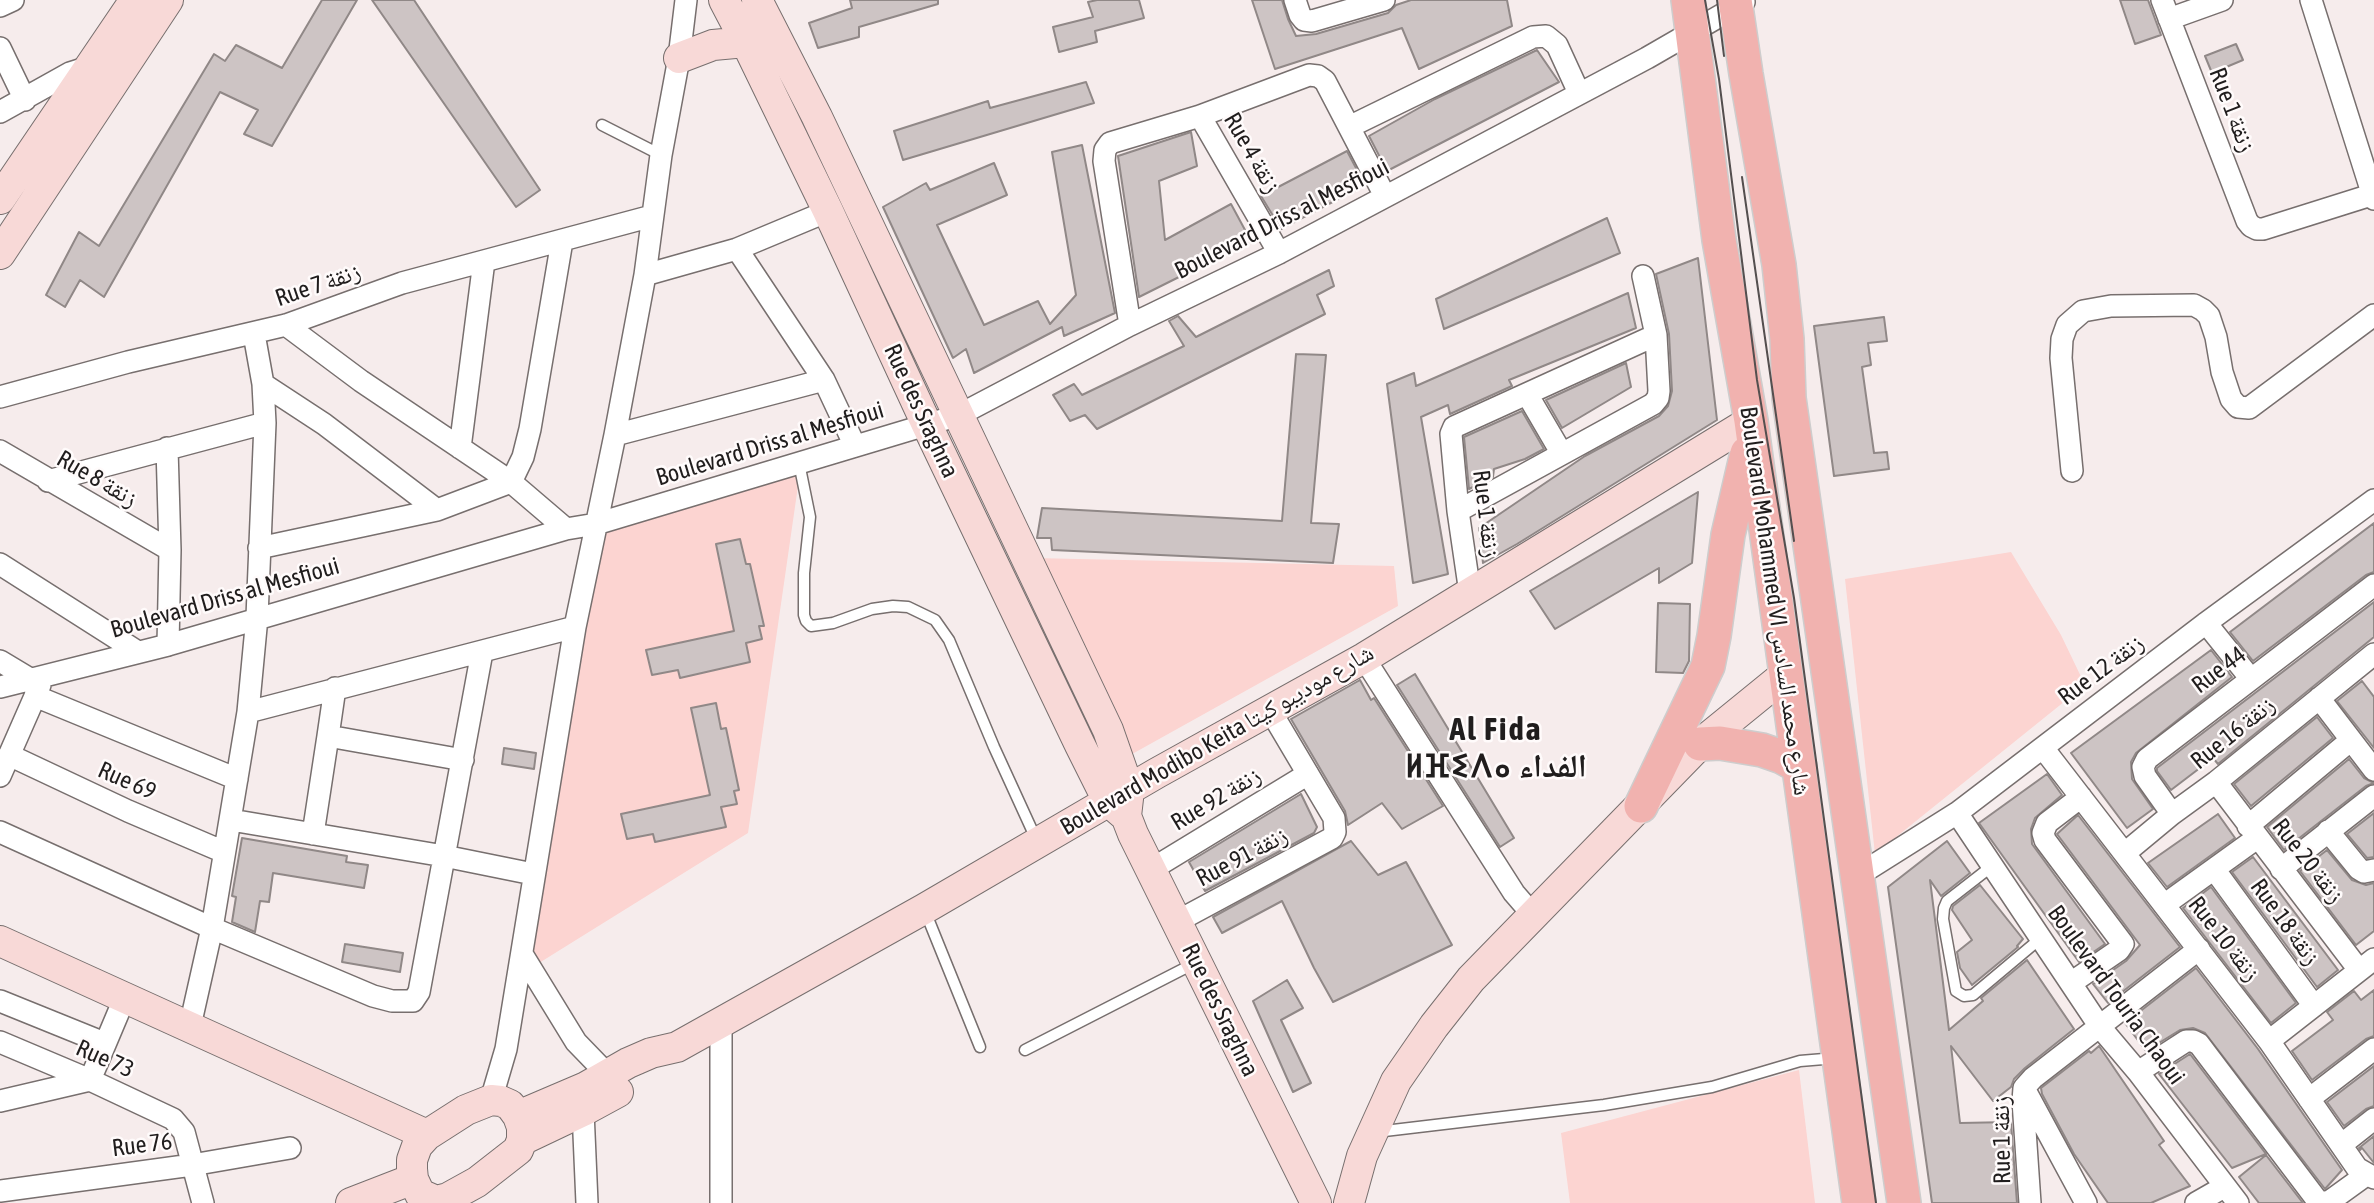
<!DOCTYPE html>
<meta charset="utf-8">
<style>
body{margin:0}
canvas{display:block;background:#f6ecec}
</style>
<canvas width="2374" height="1203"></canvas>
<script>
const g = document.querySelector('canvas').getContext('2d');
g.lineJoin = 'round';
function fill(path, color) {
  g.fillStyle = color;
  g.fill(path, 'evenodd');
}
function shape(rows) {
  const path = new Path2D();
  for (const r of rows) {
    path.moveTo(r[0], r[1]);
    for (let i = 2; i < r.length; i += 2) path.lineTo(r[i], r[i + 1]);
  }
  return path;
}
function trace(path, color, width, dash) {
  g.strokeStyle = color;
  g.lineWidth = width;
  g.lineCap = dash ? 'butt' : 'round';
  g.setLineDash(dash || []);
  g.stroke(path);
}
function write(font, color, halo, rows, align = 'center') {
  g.font = font + ' "Asap Condensed","Noto Naskh Arabic","Noto Sans Tifinagh",sans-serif';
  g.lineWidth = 5;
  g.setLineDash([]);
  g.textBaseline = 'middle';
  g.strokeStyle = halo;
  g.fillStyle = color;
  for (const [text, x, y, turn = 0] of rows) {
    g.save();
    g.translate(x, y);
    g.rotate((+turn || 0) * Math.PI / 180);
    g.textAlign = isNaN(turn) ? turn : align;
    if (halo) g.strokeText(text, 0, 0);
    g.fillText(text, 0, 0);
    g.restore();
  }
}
fill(shape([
 [800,472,748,833,531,968,601,531],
 [2011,552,2061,635,2085,685,1875,854,1845,579],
 [1034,558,1394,566,1398,606,1125,758],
 [1799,1070,1815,1203,1570,1203,1561,1133]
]), '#fcd4d1');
const building = shape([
 [322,0,357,0,272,146,244,134,258,110,220,92,104,297,80,280,65,307,46,295,79,232,99,246,214,54,225,61,236,45,282,68,322,0],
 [372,0,414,0,540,190,516,207,372,0],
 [850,0,938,0,938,4,859,27,859,37,818,48,809,23,852,8,850,0],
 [1097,0,1139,0,1144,18,1095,31,1097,42,1059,52,1053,27,1093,17,1088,2,1097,0],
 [1252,0,1282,0,1288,19,1296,36,1316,34,1388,13,1396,5,1411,0,1507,0,1512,26,1419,69,1402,28,1275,69,1252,0],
 [2120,0,2148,0,2161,35,2135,44,2120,0],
 [2236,44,2243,60,2212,73,2205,56,2236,44],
 [1537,50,1559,82,1387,171,1369,136,1435,99,1537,50],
 [1086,82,1094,103,903,160,894,131,988,101,990,108,1086,82],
 [1191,132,1197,166,1159,181,1165,240,1231,204,1251,241,1139,297,1118,156,1191,132],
 [1082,145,1115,313,1064,336,1062,327,974,373,966,349,953,358,883,207,926,183,930,190,994,163,1007,195,937,225,984,325,1038,301,1050,324,1076,295,1052,152,1082,145],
 [1347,151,1365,185,1281,229,1261,196,1347,151],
 [1607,218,1620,253,1444,329,1436,299,1607,218],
 [1698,258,1717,420,1517,544,1483,563,1479,528,1585,456,1659,416,1668,406,1672,391,1669,334,1656,274,1698,258],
 [1329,270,1334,286,1317,295,1325,314,1097,429,1085,415,1070,421,1053,395,1074,384,1082,395,1184,346,1169,321,1178,316,1196,337,1329,270],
 [1628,293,1636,328,1509,380,1512,386,1450,414,1448,405,1421,417,1448,574,1413,583,1387,384,1414,373,1416,386,1628,293],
 [1884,317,1887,341,1868,343,1871,365,1862,367,1874,453,1887,452,1889,469,1834,476,1814,326,1884,317],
 [1296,354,1326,355,1311,523,1339,524,1333,563,1052,550,1051,538,1037,538,1042,508,1282,521,1296,354],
 [1626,363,1631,387,1562,428,1546,400,1626,363],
 [1522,411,1544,449,1525,459,1494,469,1493,477,1469,489,1464,437,1522,411],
 [1698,492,1692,563,1659,583,1659,568,1555,629,1530,591,1698,492],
 [2374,523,2374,572,2366,575,2253,661,2230,632,2374,523],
 [740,539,746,564,750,564,764,626,759,626,762,639,746,643,750,662,680,678,678,670,652,675,646,650,734,631,716,544,740,539],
 [2374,602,2374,637,2218,764,2213,758,2171,790,2157,771,2157,768,2374,602],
 [1658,603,1690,604,1689,661,1683,673,1656,672,1658,603],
 [2211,650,2232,677,2136,753,2131,762,2132,779,2153,809,2127,828,2071,753,2211,650],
 [1415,674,1514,838,1500,847,1397,685,1415,674],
 [1360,680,1371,700,1374,698,1443,806,1402,829,1382,803,1348,825,1345,811,1291,719,1360,680],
 [2362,681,2374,697,2374,748,2337,701,2362,681],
 [716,703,721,729,726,728,739,790,734,791,737,804,721,807,726,827,655,842,653,834,627,839,621,814,710,795,691,708,716,703],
 [2317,717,2333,738,2251,806,2234,784,2317,717],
 [504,748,536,753,534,769,502,764,504,748],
 [2349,759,2364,778,2374,783,2366,786,2284,850,2267,827,2349,759],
 [2047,774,2062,795,2035,818,2031,829,2032,844,2105,944,2079,962,1979,823,2047,774],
 [1301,794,1317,827,1314,833,1205,891,1189,862,1301,794],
 [2374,813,2374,857,2367,858,2347,834,2374,813],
 [2218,814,2235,838,2167,887,2148,863,2218,814],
 [2078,815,2180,947,2108,1003,2093,984,2126,961,2140,945,2057,834,2078,815],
 [242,838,347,856,346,862,368,865,364,888,273,873,269,902,260,901,255,932,232,922,236,897,232,896,242,838],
 [1351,841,1378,875,1406,862,1452,945,1333,1002,1314,968,1282,901,1222,933,1213,917,1351,841],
 [1947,841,1970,873,1941,896,1930,880,1949,1030,1983,1001,1981,998,2027,960,2074,1029,2025,1068,2014,1079,2011,1087,1993,1101,1951,1046,1960,1123,2011,1122,2017,1203,1932,1203,1888,887,1947,841],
 [2327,850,2352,880,2366,885,2374,883,2374,931,2356,945,2300,871,2327,850],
 [2253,857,2338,970,2317,987,2232,872,2253,857],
 [1980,885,2023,939,2017,946,2018,947,1972,985,1960,968,1957,952,1972,940,1952,910,1953,906,1980,885],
 [2211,887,2296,1003,2271,1023,2183,908,2211,887],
 [345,944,403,953,400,972,342,962,345,944],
 [2196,968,2258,1049,2342,1170,2325,1189,2205,1033,2193,1028,2180,1030,2146,1051,2125,1023,2196,968],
 [1287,980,1303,1008,1281,1020,1311,1083,1293,1092,1253,1001,1287,980],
 [2374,990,2374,1036,2366,1039,2312,1080,2292,1051,2333,1020,2327,1012,2354,991,2361,1000,2374,990],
 [2099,1046,2164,1141,2159,1145,2190,1186,2151,1203,2108,1203,2074,1154,2042,1094,2041,1088,2089,1051,2091,1053,2099,1046],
 [2190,1054,2266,1154,2232,1168,2159,1074,2190,1054],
 [2374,1066,2374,1106,2366,1109,2344,1126,2327,1102,2374,1066],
 [2374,1136,2374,1163,2362,1148,2360,1150,2359,1148,2374,1136],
 [2266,1155,2303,1203,2259,1203,2239,1177,2266,1155]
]);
fill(building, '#cdc4c4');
trace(building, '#908887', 2);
const lane = shape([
 [602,125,661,155],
 [799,463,810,517,804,573,804,615,806,621,811,626,833,623,872,609,893,606,908,607,935,620,949,640,994,747,1037,841],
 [1992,866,1947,901,1944,908,1943,919,1956,991,1964,996,1973,995,2041,938],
 [925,911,980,1047],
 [1025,1050,1195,963],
 [1376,1132,1604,1105,1712,1087,1800,1061,1836,1058]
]);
const street = shape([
 [1295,0,1300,15,1304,20,1312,21,1384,0],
 [2162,0,2247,221,2251,226,2257,229,2263,229,2371,195],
 [2311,0,2374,199],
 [0,6,13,0],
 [2169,19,2222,0],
 [0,48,25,100],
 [0,112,70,73,89,67],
 [1200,116,1279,253],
 [1349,127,1533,37,1546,36,1557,45,1579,93],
 [737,249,824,380,855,446],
 [645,275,737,249,828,211],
 [1643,276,1656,335],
 [286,325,361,381,511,482,566,529],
 [1130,325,1104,161,1105,150,1110,143,1200,116,1309,75,1318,76,1325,81,1385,196],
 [263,384,324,424,437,510],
 [1527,394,1562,454],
 [0,397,128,362,286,325,402,283,652,216],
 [615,435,824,380],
 [167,448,170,550,168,645],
 [460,448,484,261],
 [0,451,170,550],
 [2072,471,2061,358,2062,339,2067,325,2083,311,2111,306,2194,305,2203,310,2209,316,2216,337,2222,372,2231,399,2238,407,2249,408,2374,315],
 [48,481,265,423],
 [1458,511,1653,404,1658,398,1659,391,1656,335,1454,427,1451,434,1458,511,1470,593],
 [259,548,437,510,511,482,523,457,530,429,562,241],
 [0,564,138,652],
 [2206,623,2251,679],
 [1364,658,1514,893,1533,915],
 [0,661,30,679],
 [0,687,168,645,566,529,596,524,959,415,1130,325,1279,253,1647,58,1744,2],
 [335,688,328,736,463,760],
 [35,696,237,779],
 [2319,698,2374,770],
 [248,712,575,627],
 [2043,748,2269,1041,2357,1168,2374,1178],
 [9,755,128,811,224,852],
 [0,776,40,685],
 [2216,782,2359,970],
 [1957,813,2100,1027,2138,1072,2238,1203],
 [2172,814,2145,776,2143,767,2147,759,2374,585],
 [231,820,444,856,533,874],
 [2248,826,2351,740],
 [2328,831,2359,869,2364,872,2374,870],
 [0,832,212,928,373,996,392,1001,413,1001,419,992,482,652],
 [313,834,328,736],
 [2125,853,2172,814,2216,782,2374,654],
 [1152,869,1308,774],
 [2214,869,2314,1006],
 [2281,869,2374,796],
 [1857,876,1957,813,2206,623,2374,500],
 [2164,905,2257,838],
 [1176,922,1332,838,1335,832,1334,818,1270,710],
 [522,954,576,1042,607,1074],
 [2071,983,2119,950,2123,944,2045,840,2043,833,2047,823,2081,797],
 [0,1001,104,1043],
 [721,1022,721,1203],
 [190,1026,212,928,248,712,257,617,265,423,263,384,254,334],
 [2269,1041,2374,959],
 [0,1042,90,1080,173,1119,184,1132,203,1203],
 [2138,1072,2186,1041,2193,1041,2199,1044,2205,1052,2317,1200,2321,1203,2330,1201,2366,1175],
 [90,1080,125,997],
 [2025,1090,2086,1203],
 [2309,1099,2374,1049],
 [491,1100,506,1049,575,627,615,435,645,275,661,155,679,58,686,0],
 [0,1101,90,1080],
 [583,1111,587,1203],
 [2341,1145,2374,1119],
 [0,1191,192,1165,290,1148],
 [2030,1203,2023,1101,2024,1088,2033,1078,2199,949],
 [2196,1203,2224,1187]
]);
const secondary = shape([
 [724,0,746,42,828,211,927,425,1080,745,1108,801,1123,814],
 [757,0,817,117,1108,730,1129,790,1126,816,1133,834,1316,1203],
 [679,58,713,45,746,42],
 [0,199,135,0],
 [0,254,168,0],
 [0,941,427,1135],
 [491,1100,501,1101,510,1105,518,1116,522,1127,522,1140,518,1150,477,1182,448,1198,436,1201,420,1194,413,1179,412,1169,412,1160,417,1146,427,1135,466,1110,491,1100],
 [518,1116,586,1087,628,1063,651,1053,677,1047,924,909,1157,773,1364,658,1751,421],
 [522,1140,583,1111,618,1092],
 [351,1203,413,1179],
 [1349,1203,1362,1156,1396,1081,1434,1026,1471,979,1700,744,1786,674]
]);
const primary = shape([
 [1688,0,1719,240,1751,421,1859,1203],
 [1735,0,1746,74,1779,265,1787,339,1789,398,1904,1203],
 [1700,744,1720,743,1762,750,1782,757,1800,767],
 [1641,806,1708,666,1714,636,1728,535,1747,453]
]);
trace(lane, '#776f6e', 13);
trace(street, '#776f6e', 24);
trace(secondary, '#776f6e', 32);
trace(primary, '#cecdcd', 36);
trace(lane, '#fff', 10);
trace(street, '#fff', 21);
trace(secondary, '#f8d9d7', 30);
trace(primary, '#f1b2af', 33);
trace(shape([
 [1705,0,1719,79,1757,380,1794,598,1876,1203],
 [1717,0,1724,56],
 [1742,177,1794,541]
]), '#544f4f', 2);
write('24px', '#201d1d', '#fffbfb', [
 ["Rue 1 زنقة",2232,110,69],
 ["Rue 4 زنقة",1252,153,60],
 ["Boulevard Driss al Mesfioui",1282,219,-27],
 ["Rue 7 زنقة",318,285,-19],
 ["Rue des Sraghna",921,411,65],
 ["Boulevard Driss al Mesfioui",770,444,-17],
 ["Rue 8 زنقة",97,479,30],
 ["Rue 1 زنقة",1486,514,83],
 ["Boulevard Driss al Mesfioui",225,598,-16],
 ["Boulevard Mohammed VI شارع محمد السادس",1775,601,82],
 ["Rue 12 زنقة",2101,670,-37],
 ["Rue 44",2219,670,-37],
 ["Rue 16 زنقة",2233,733,-39],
 ["Boulevard Modibo Keita شارع موديبو كيتا",1217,740,-30],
 ["Rue 69",127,781,24],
 ["Rue 92 زنقة",1216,799,-31],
 ["Rue 91 زنقة",1242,857,-28],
 ["Rue 20 زنقة",2308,861,52],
 ["Rue 18 زنقة",2285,922,54],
 ["Rue 10 زنقة",2224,939,52],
 ["Boulevard Touria Chaoui",2116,995,54],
 ["Rue des Sraghna",1220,1010,64],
 ["Rue 73",105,1059,24],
 ["Rue 1 زنقة",2002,1140,-91],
 ["Rue 76",142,1145,-7]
]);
g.letterSpacing = '2px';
write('bold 32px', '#201d1d', '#fffbfb', [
 ["Al Fida",1496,730],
 ["ⵍⴼⵉⴷⴰ الفداء",1496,767]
]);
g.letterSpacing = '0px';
</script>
